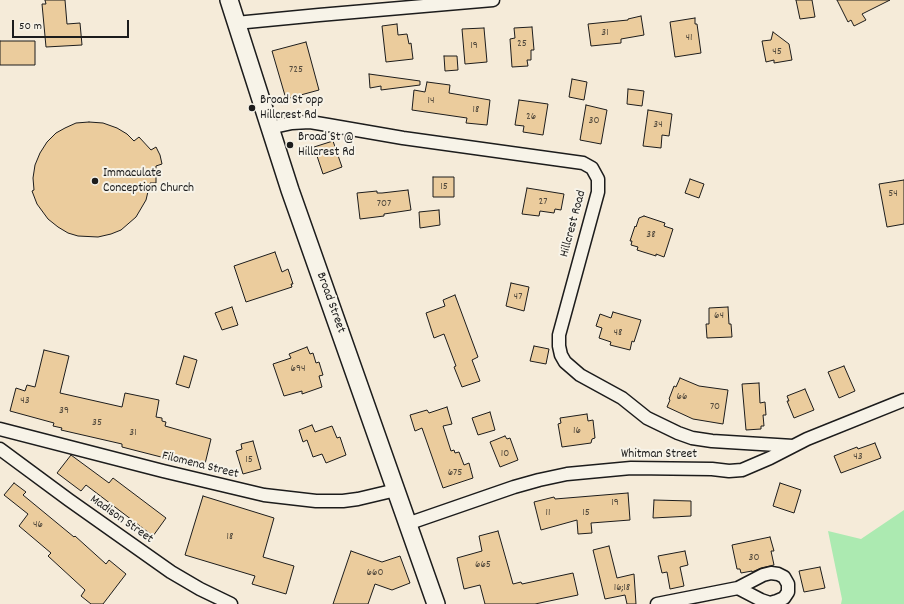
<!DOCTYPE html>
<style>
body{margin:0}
#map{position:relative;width:904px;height:604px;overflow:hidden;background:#f5ebd9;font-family:Dekko,sans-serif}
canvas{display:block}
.scale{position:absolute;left:12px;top:20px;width:117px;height:18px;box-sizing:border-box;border:2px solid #1c1c1c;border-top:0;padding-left:5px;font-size:12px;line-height:14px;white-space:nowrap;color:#1c1c1c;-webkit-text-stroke:3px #f7f3e8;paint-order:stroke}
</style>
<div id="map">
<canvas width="904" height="604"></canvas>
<div class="scale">50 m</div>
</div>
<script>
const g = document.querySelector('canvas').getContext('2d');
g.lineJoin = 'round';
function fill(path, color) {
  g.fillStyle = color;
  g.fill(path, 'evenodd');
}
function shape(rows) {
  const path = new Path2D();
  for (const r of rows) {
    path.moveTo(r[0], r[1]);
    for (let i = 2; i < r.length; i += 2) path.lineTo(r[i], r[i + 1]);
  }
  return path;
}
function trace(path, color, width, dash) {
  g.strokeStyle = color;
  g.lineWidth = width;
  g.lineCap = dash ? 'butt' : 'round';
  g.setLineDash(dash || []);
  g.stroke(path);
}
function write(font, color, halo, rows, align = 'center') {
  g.font = font + ' Dekko,sans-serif';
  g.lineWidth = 4;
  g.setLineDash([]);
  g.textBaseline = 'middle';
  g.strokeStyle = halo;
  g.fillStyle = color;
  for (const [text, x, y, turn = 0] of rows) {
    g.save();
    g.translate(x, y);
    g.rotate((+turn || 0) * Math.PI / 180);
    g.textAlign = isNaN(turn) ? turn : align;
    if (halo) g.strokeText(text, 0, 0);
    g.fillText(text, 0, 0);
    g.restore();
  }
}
fill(shape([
 [904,510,904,604,841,604,842,599,828,531,861,539]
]), '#aceab1');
const building = shape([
 [45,0,65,0,67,24,80,23,82,45,46,47,42,4,46,4,45,0],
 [796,0,812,0,815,17,800,19,796,0],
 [837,0,890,0,862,14,866,20,854,26,851,20,848,22,837,0],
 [641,16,644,35,621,39,621,43,591,46,588,24,628,20,628,19,641,16],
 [695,18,695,24,697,24,701,53,675,57,670,22,695,18],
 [397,24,398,35,407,34,409,44,411,43,413,59,386,62,382,26,397,24],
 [532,27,534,50,531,50,531,60,527,60,528,66,512,67,510,39,515,38,514,28,532,27],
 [484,28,487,62,465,64,462,29,484,28],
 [773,32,789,44,792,60,774,63,774,60,766,62,762,41,771,40,773,32],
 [0,41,35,41,35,65,0,65,0,41],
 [306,42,319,90,286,99,272,51,306,42],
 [444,56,457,56,458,70,445,71,444,56],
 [369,74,420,81,420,85,381,90,381,86,370,88,369,74],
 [572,79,587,82,584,100,569,97,572,79],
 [427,82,450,85,449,93,490,100,487,125,466,123,467,118,412,110,414,90,425,92,427,82],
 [628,89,644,91,642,106,627,104,628,89],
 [519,100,548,104,543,135,523,132,524,126,515,125,519,100],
 [586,105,607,110,601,144,580,140,586,105],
 [648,110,672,114,669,136,662,135,661,148,643,146,648,110],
 [89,122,103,123,117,128,127,134,134,141,139,137,151,150,156,147,160,155,162,164,156,166,156,183,150,183,146,200,136,217,121,230,111,234,98,237,78,236,68,233,58,227,48,219,37,204,32,191,34,190,33,178,35,165,40,153,47,142,56,133,65,128,76,123,89,122],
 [333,141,342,167,323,174,314,147,333,141],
 [433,177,454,177,454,197,433,197,433,177],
 [690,179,704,184,699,198,685,193,690,179],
 [904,180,904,224,887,227,879,184,904,180],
 [527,188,564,194,561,210,555,209,554,213,540,211,539,216,522,214,527,188],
 [408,190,411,210,384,214,384,216,360,219,357,193,377,191,377,193,382,193,408,190],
 [439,210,440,225,420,228,419,212,439,210],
 [644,216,665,223,664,226,673,229,664,257,656,254,656,256,637,250,638,247,631,245,632,241,630,241,635,226,636,227,639,218,644,216],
 [275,252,282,272,288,269,293,284,291,284,292,287,246,302,234,266,275,252],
 [511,283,529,287,524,311,506,306,511,283],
 [455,295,478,357,472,360,480,381,462,387,454,367,456,366,444,334,434,338,426,313,445,306,443,300,455,295],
 [232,307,238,325,222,330,215,313,232,307],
 [728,307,729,324,731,324,732,337,707,338,706,324,709,324,709,308,728,307],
 [613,312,641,320,634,342,632,341,630,350,610,345,611,342,599,338,602,328,596,326,600,314,611,318,613,312],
 [534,346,549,349,546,364,530,361,534,346],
 [307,347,310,354,313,353,316,363,319,362,323,375,319,376,322,387,302,394,302,391,284,396,273,364,291,358,289,354,307,347],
 [44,350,69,356,60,393,122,407,125,393,159,400,156,417,162,418,162,421,166,422,165,426,211,439,204,468,122,447,122,444,61,430,62,428,53,426,54,423,10,411,16,388,25,391,27,385,35,387,44,350],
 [184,356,197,360,189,388,176,384,184,356],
 [844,366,855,391,839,398,828,372,844,366],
 [680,378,699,386,728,390,723,424,693,419,667,407,670,400,669,399,674,386,676,387,680,378],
 [759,383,760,403,765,402,766,415,763,415,764,426,761,426,761,429,746,430,742,384,759,383],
 [805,389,814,410,794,418,787,401,789,401,787,396,805,389],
 [447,407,452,424,443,426,451,451,454,450,455,453,459,452,464,465,469,463,473,478,443,488,422,428,415,431,410,415,427,410,429,413,447,407],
 [490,412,495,430,478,435,472,418,490,412],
 [587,414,588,421,593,420,595,438,592,439,591,443,562,447,558,424,561,423,560,418,587,414],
 [312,425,315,432,332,426,337,438,340,437,346,455,326,463,322,454,313,457,307,440,303,442,299,430,312,425],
 [505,436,507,439,510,438,518,460,500,467,490,442,505,436],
 [253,441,261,469,243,474,236,451,242,449,241,444,253,441],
 [875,443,881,458,841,473,834,456,857,447,858,449,875,443],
 [71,455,109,483,113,478,166,518,153,536,86,485,81,491,57,473,71,455],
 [14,483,26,492,23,495,74,537,75,536,106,564,109,560,126,574,103,604,91,604,81,596,85,590,48,556,51,553,19,526,28,514,4,495,14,483],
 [780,483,801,490,794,513,773,506,780,483],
 [628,493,630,520,591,523,592,533,578,534,577,520,541,530,534,502,554,497,555,499,628,493],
 [203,496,274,518,263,557,294,566,286,594,252,584,255,576,185,555,203,496],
 [654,500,691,501,691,516,653,518,654,500],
 [498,531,513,584,521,582,522,584,573,573,578,595,535,604,485,604,480,585,464,589,457,558,482,551,479,536,498,531],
 [770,537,774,551,771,551,774,565,761,568,752,572,752,571,741,573,740,569,737,569,732,545,770,537],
 [609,546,617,578,634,574,636,604,627,604,625,595,605,599,593,550,609,546],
 [351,551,382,562,400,556,410,583,392,590,375,584,368,604,333,604,351,551],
 [685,551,688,565,680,567,684,586,670,589,667,572,662,573,658,556,685,551],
 [820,567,825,588,804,592,799,571,820,567]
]);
fill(building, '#ebcc9d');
trace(building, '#1c1c1c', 1);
const street = shape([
 [236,23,319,15,493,0],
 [269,128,292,123,310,122,328,125,403,138,583,163,592,168,598,179,598,192,559,335,559,346,561,355,565,362,580,375,622,398,647,418,678,433,692,438,712,441,793,446],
 [0,429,163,471,264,495,316,501,343,501,358,499,396,490],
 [0,449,69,500,171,572,200,589,231,604],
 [407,524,514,487,539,480,567,474,631,468,712,469,729,471,742,470,770,458,807,439,904,400],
 [657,604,738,588,763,575,771,573,778,574,784,577,788,584,788,592,784,598,777,601,770,603,761,600,738,588]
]);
const secondary = shape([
 [229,0,290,190,436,604]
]);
trace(street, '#1c1c1c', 15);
trace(secondary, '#1c1c1c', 20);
trace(street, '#f7f3e8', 12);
trace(secondary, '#f7f3e8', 17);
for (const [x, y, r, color] of [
 [252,108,4,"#1c1c1c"],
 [290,145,4,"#1c1c1c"],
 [95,181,4,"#1c1c1c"]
]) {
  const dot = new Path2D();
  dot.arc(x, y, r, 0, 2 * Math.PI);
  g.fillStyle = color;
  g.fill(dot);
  trace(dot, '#f7f3e8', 1.5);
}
write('11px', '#50483c', null, [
 ["31",605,33],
 ["41",689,38],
 ["25",522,44],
 ["19",474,46],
 ["45",777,52],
 ["725",296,70],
 ["14",431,101],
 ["18",476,110],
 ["26",531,117],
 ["30",594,121],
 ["34",658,125],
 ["15",444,187],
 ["54",893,194],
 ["27",543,202],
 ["707",384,204],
 ["38",651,235],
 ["47",518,297],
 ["64",719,316],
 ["48",618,333],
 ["694",298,369],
 ["66",682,397],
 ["43",25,401],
 ["70",715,407],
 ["39",64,411],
 ["35",97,423],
 ["16",577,431],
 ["31",133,433],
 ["10",505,454],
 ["43",858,457],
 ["15",249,460],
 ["675",455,473],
 ["19",615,503],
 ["11",548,513],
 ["15",586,513],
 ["46",38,525],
 ["18",230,537],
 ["30",754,558],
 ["665",483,565],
 ["660",375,573],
 ["16;18",622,588]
]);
write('13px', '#1c1c1c', '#f7f3e8', [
 ["Broad St opp",260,101],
 ["Hillcrest Rd",260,116],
 ["Broad St @",298,138],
 ["Hillcrest Rd",298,153],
 ["Immaculate",103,174],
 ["Conception Church",103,189]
], 'left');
write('13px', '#1c1c1c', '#f7f3e8', [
 ["Hillcrest Road",574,224,-75],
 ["Broad Street",330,303,70],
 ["Whitman Street",659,455],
 ["Filomena Street",200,466,14],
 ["Madison Street",121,520,35]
]);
</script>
